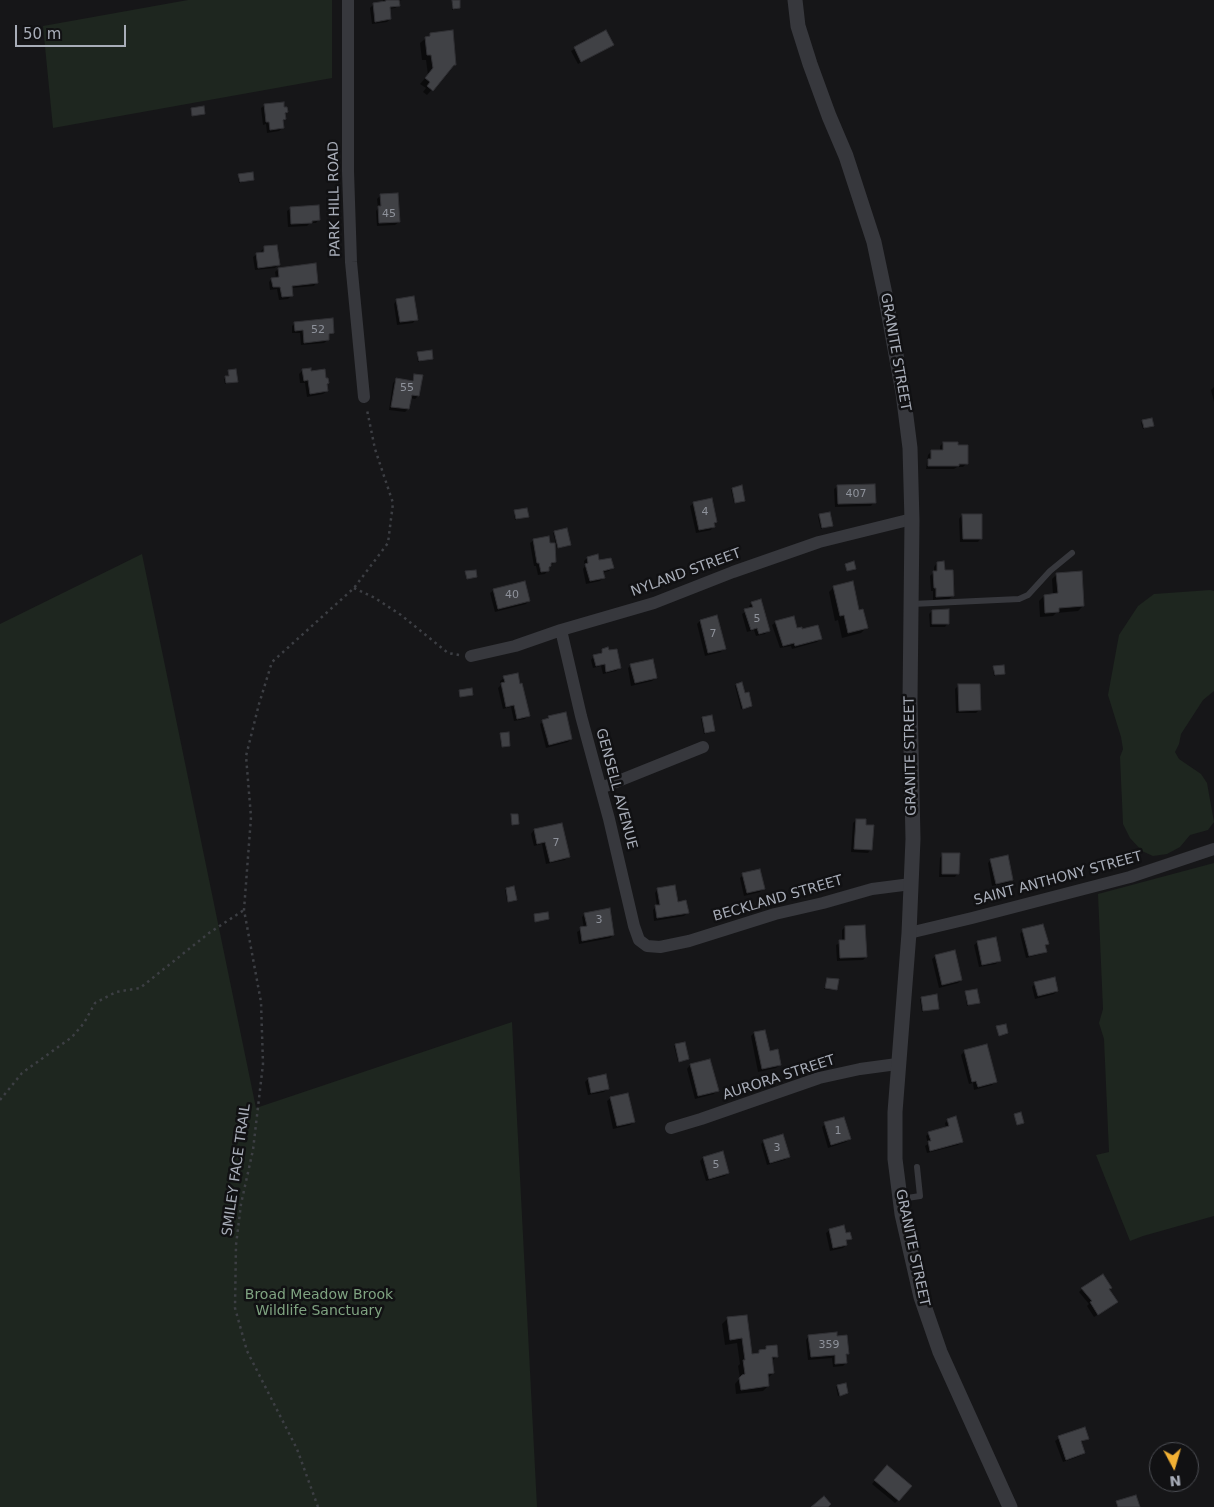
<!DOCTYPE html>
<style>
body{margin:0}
#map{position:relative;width:1214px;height:1507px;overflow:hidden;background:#161618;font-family:"DejaVu Sans",sans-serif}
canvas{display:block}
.north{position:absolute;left:1149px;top:1442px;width:50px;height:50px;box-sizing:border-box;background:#111113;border:1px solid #4d4f55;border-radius:50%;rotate:174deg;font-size:14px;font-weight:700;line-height:20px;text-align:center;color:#a8adb8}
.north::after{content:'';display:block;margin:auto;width:18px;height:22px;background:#f2b134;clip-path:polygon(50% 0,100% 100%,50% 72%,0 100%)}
.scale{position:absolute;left:15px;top:25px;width:111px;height:22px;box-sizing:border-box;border:2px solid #a8adb8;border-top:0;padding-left:6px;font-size:15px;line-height:18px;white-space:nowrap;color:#a8adb8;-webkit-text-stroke:4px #111113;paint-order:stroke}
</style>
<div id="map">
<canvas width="1214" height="1507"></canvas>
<div class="north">N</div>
<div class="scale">50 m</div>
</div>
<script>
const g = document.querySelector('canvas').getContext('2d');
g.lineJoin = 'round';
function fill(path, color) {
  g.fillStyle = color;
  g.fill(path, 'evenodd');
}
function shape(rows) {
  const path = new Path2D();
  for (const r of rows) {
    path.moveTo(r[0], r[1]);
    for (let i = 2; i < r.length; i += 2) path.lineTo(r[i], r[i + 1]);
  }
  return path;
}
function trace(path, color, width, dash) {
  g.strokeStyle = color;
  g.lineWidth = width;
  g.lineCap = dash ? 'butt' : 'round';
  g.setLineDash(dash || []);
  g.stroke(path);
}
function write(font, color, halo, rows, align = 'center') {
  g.font = font + ' "DejaVu Sans",sans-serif';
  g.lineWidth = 5;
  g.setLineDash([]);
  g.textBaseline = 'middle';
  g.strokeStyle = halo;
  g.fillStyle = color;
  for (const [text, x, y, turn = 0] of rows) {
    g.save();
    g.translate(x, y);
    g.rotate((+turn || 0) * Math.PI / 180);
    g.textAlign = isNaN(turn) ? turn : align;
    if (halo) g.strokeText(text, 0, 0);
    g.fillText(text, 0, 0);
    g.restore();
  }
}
fill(shape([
 [188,0,332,0,332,78,53,128,43,26],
 [142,554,256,1108,512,1022,537,1507,0,1507,0,624],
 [1210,590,1214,591,1214,691,1203,700,1181,734,1179,744,1175,752,1179,759,1201,774,1207,783,1214,822,1208,830,1190,835,1180,847,1167,854,1153,856,1142,851,1130,838,1123,824,1120,757,1123,749,1121,737,1108,695,1119,635,1138,606,1154,594],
 [1214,863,1214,1216,1143,1236,1130,1241,1096,1155,1109,1152,1104,1039,1099,1023,1103,1009,1098,894]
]), '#1e261f');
fill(shape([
 [383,0,402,0,398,1,399,5,395,8,389,9,390,19,387,22,372,24,370,8,374,4,383,3],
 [452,1,459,8,458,9,452,10],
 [606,31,612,44,578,64,571,51],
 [430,35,455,64,427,95,423,92,426,88,420,84,428,75,426,60,422,60,420,43],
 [265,105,283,109,287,112,284,114,285,119,282,122,282,128,279,131,267,133,266,124,263,125,261,108],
 [239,175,253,180,239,183,238,177],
 [381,195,399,222,395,225,377,226,376,211,378,208,377,199],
 [291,208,319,219,316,223,310,223,307,226,288,227,287,211],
 [264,248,279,264,275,268,255,270,253,257,257,254,261,253,261,251],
 [278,269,317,282,314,286,291,288,292,295,288,299,279,300,277,289,270,290,269,282,272,279,276,278,275,272],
 [397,300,416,319,413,323,397,325,394,304],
 [295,323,333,333,328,336,328,340,324,343,301,345,300,333,292,333,292,326],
 [418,353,431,359,418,362,417,355],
 [302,371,310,373,326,385,327,391,323,394,307,397,305,383,300,383,299,374],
 [228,372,236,381,225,384,224,379,228,377],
 [415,375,418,396,415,399,410,398,408,409,405,412,389,410,393,383,397,379,411,382],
 [1214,387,1214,402,1211,390],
 [1142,422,1153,425,1143,429,1141,423],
 [943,443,967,463,963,467,957,467,954,469,926,469,928,455,932,451,940,451,940,446],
 [838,486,874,502,871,506,835,507,834,489],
 [732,489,743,501,734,503,731,490],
 [694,503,715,522,711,530,696,533,690,506],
 [515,511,527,517,515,520,514,512],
 [962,515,981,538,978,542,960,542,959,519],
 [820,516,832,526,821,529,818,517],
 [555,532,568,546,557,548,553,533],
 [534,540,554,562,545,574,538,575,536,566,534,566,530,543],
 [587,558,598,562,612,568,609,571,602,573,604,577,600,581,586,584,583,569,585,566,584,561],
 [937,563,943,571,953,596,949,599,933,600,933,591,931,591,930,576,934,572,934,567],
 [1057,574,1083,606,1078,611,1056,613,1053,616,1040,617,1039,601,1044,596,1053,595,1052,579],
 [834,587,858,611,866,628,861,633,842,638,838,620,835,621,829,592],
 [494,590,529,600,526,604,495,612,490,593],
 [752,603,769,630,765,634,756,636,754,630,747,632,742,614,750,609,749,606],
 [932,611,948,623,945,627,930,627,929,614],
 [700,621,724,648,721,652,705,656,697,624],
 [776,622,796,630,821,639,817,642,792,649,791,646,780,648,772,625],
 [602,650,620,668,616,671,603,674,601,666,593,668,591,660,594,656,599,655],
 [631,665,656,678,652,681,631,686,628,668],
 [994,667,1004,674,994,676,993,669],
 [504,678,519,685,528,715,525,719,514,721,511,707,503,709,498,688,501,685,500,681],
 [736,685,751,706,750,707,741,709,735,686],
 [959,685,979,710,976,713,956,713,955,689],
 [549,717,571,739,568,742,546,748,540,724],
 [702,718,714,731,712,732,704,734,701,719],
 [501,734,508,746,507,747,501,747,500,735],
 [856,820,871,849,868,853,851,852,853,823],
 [561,824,569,856,565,860,546,864,542,844,534,846,531,834,534,830],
 [943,854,958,873,955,877,939,877,940,858],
 [991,860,1012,880,1008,883,992,886,988,863],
 [743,875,763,888,760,892,744,896,740,878],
 [506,889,516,900,514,901,507,902,505,890],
 [658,889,677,903,687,913,684,916,654,921,653,910,657,906,655,893],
 [585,914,613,935,610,938,579,944,577,932,584,928,582,917],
 [845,927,866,957,863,960,837,961,836,945,842,942,842,930],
 [1023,930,1047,943,1044,947,1045,951,1042,954,1026,958,1020,934],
 [978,942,999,960,996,964,979,967,974,945],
 [936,956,961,980,958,983,939,988,932,959],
 [827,979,836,989,835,990,824,989],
 [1035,983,1057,991,1054,994,1035,999,1032,987],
 [966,992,979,1002,967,1006,965,994],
 [921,998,938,1008,922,1012,920,999],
 [754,1033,780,1065,776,1068,758,1072,751,1036],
 [676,1045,687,1059,686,1060,678,1062,674,1046],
 [965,1051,995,1082,992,1085,974,1090,973,1083,969,1084,961,1055],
 [690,1065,717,1090,714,1094,695,1099,687,1069],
 [588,1079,607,1089,604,1092,588,1095,585,1082],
 [611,1098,634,1122,630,1125,613,1129,607,1101],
 [948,1120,962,1142,958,1145,927,1153,925,1146,928,1144,926,1136,929,1133,946,1129,945,1123],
 [825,1124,850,1139,846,1142,828,1148,822,1127],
 [764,1141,788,1157,785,1160,767,1165,761,1144],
 [703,1158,728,1173,725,1176,706,1181,700,1161],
 [830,1230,845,1234,850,1238,845,1242,846,1245,843,1248,830,1251,826,1233],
 [1082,1289,1108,1290,1113,1305,1094,1317,1087,1306,1089,1304,1079,1292],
 [746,1316,751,1355,757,1354,766,1347,777,1356,772,1361,773,1373,767,1379,768,1386,763,1391,736,1394,735,1384,740,1378,738,1366,740,1364,737,1343,725,1345,722,1324,728,1318],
 [809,1336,836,1337,847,1353,845,1355,846,1363,843,1366,833,1367,832,1358,808,1360,806,1340],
 [837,1386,847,1393,838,1396,836,1387],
 [1059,1438,1088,1438,1080,1443,1084,1453,1080,1456,1063,1462,1055,1441],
 [884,1470,898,1500,895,1503,872,1484]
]), '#0007');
const building = shape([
 [386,0,399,0,400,6,390,7,391,19,375,22,373,3,386,1,386,0],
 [452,0,460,0,460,8,453,9,452,0],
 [453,30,456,65,454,65,433,91,427,86,430,82,425,78,433,68,431,55,427,55,425,37,430,36,430,33,453,30],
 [606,30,614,45,581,62,574,47,606,30],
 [284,102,284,107,287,107,288,112,285,113,286,119,283,120,284,128,270,130,269,122,266,122,264,104,284,102],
 [204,106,205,114,192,116,191,108,204,106],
 [253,172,254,180,240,182,238,174,253,172],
 [398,193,400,222,379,223,378,206,381,206,380,194,398,193],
 [319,205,320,220,312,221,312,223,291,224,290,207,319,205],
 [277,245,280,265,258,268,256,253,264,252,264,246,277,245],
 [316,263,318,283,292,286,293,296,282,297,280,287,273,287,271,278,279,277,278,268,316,263],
 [414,296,418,320,400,322,396,299,414,296],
 [333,318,334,333,329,334,329,340,304,343,303,330,295,331,294,322,333,318],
 [432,350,433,359,419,361,417,352,432,350],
 [311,368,311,371,325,369,326,378,328,378,329,383,327,384,328,391,310,394,308,380,304,381,302,369,311,368],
 [236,369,238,382,226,383,225,376,229,376,228,370,236,369],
 [414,374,423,375,419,396,412,395,409,409,391,407,396,378,413,381,414,374],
 [1152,418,1154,426,1144,428,1142,420,1152,418],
 [943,442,958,442,958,445,968,445,968,464,959,464,959,466,928,466,928,459,931,459,931,450,943,450,943,442],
 [875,484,876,503,838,504,837,485,875,484],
 [742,485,745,501,735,503,732,488,742,485],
 [712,498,717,522,714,523,715,527,699,530,693,502,712,498],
 [527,508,529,517,516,519,514,510,527,508],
 [830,512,833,526,822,528,819,514,830,512],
 [962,514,982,514,982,539,963,539,962,514],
 [567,528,571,545,558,548,554,531,567,528],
 [549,536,550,543,555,543,556,562,551,563,551,566,549,567,549,571,541,572,539,563,537,563,533,539,549,536],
 [598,554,599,560,611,558,614,568,603,571,605,578,590,581,585,564,588,563,587,557,598,554],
 [854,561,856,569,847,571,845,564,854,561],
 [944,561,945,570,953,570,954,596,936,597,936,588,934,588,933,571,937,571,937,562,944,561],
 [476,570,477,577,467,579,465,571,476,570],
 [1082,571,1084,606,1059,608,1059,612,1045,613,1044,595,1058,593,1056,573,1082,571],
 [525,581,530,601,498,609,493,589,525,581],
 [853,581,859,610,863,609,868,628,848,633,844,615,840,616,833,586,853,581],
 [761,599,770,631,759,634,757,628,751,630,744,609,753,607,751,602,761,599],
 [949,609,949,624,932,624,932,610,949,609],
 [717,615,726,649,708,653,700,620,717,615],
 [794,616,797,628,802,627,802,629,818,625,822,639,795,646,794,643,783,646,775,621,794,616],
 [608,647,609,650,617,649,621,668,606,672,605,664,596,666,593,655,602,653,602,649,608,647],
 [653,659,657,678,635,683,630,664,653,659],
 [1004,665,1005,674,995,675,993,666,1004,665],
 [518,673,520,684,522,683,530,716,517,719,514,705,506,707,501,683,505,682,503,676,518,673],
 [742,682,745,693,749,692,752,706,743,709,736,684,742,682],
 [958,684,980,684,981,710,959,711,958,684],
 [472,688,473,695,460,697,459,690,472,688],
 [566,712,572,739,549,745,542,720,549,718,548,716,566,712],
 [712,715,715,731,705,733,702,717,712,715],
 [509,732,510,746,502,747,500,733,509,732],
 [511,814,518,814,519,824,512,825,511,814],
 [856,819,866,819,866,825,874,825,872,850,854,849,856,819],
 [562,823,570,857,550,862,545,842,537,844,534,829,562,823],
 [942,853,960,853,959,874,942,874,942,853],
 [1008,855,1013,880,996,884,990,859,1008,855],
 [760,869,765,889,747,893,742,873,760,869],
 [675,885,678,902,686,900,689,913,657,918,655,905,660,905,657,888,675,885],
 [514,886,517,900,508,902,506,888,514,886],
 [610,908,614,935,582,941,580,927,587,926,584,913,610,908],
 [548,912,549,919,535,922,534,914,548,912],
 [1043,924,1049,944,1045,945,1047,952,1029,956,1022,929,1043,924],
 [865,925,867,957,840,958,839,940,845,940,845,926,865,925],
 [996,937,1001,961,982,965,977,941,996,937],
 [955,950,962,980,942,985,935,955,955,950],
 [1055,977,1058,991,1038,996,1034,982,1055,977],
 [827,978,839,979,837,990,825,988,827,978],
 [977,989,980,1003,968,1005,965,991,977,989],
 [937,994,939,1009,923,1011,921,997,937,994],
 [1006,1024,1008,1033,999,1036,996,1026,1006,1024],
 [765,1030,770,1051,778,1049,781,1065,762,1069,754,1032,765,1030],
 [685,1042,689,1059,679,1062,675,1044,685,1042],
 [987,1044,997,1082,978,1087,976,1081,972,1082,964,1050,987,1044],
 [710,1059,719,1091,698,1096,690,1064,710,1059],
 [606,1074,609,1089,591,1093,588,1078,606,1074],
 [628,1093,635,1122,617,1126,610,1097,628,1093],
 [1021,1112,1024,1123,1017,1125,1014,1114,1021,1112],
 [956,1116,963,1142,930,1151,928,1141,931,1141,928,1132,949,1126,947,1119,956,1116],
 [844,1117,851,1139,831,1145,824,1122,844,1117],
 [783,1134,790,1157,770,1163,763,1140,783,1134],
 [723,1151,729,1173,709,1179,703,1157,723,1151],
 [844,1225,846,1233,850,1232,852,1239,846,1240,847,1245,833,1248,829,1229,844,1225],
 [1103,1274,1112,1288,1109,1289,1118,1302,1098,1315,1090,1302,1092,1301,1081,1288,1103,1274],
 [747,1315,752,1354,759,1353,759,1350,766,1349,766,1346,777,1345,778,1357,772,1357,774,1373,768,1374,769,1386,741,1390,739,1378,742,1375,745,1374,743,1360,745,1360,742,1338,730,1340,727,1317,747,1315],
 [837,1332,837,1336,847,1335,849,1354,846,1354,847,1363,835,1364,835,1355,811,1357,808,1335,837,1332],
 [846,1383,848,1393,840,1396,837,1385,846,1383],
 [1085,1427,1089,1439,1081,1441,1085,1453,1066,1460,1058,1436,1085,1427],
 [887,1465,912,1486,899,1501,874,1480,887,1465],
 [1136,1495,1140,1507,1118,1507,1116,1501,1136,1495],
 [824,1496,831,1504,828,1507,811,1507,824,1496]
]);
fill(building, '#404145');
trace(building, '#303034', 1);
trace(shape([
 [354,588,375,598,401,615,448,653,459,655],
 [0,1100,22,1073,72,1037,84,1023,95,1003,116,992,140,988,209,933,244,910],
 [318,1507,297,1449,247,1351,235,1308,236,1245,241,1204,253,1150,263,1064,261,1002,244,910,251,817,246,756,259,704,272,662,354,588,388,543,393,503,375,449,367,410]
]), '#3d3f44', 2.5, [2.5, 4]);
trace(shape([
 [912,604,1019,599,1028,595,1050,571,1072,553],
 [901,1199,920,1196,917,1167]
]), '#37383d', 6);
trace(shape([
 [348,0,348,171,351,262,364,397],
 [561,630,581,716,609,819,634,926,639,940,647,946,660,947,689,941,775,914,823,903,872,889,911,884],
 [471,656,515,646,561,630,654,603,733,572,819,542,912,519],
 [601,788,703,747],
 [909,933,972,918,1130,877,1214,849],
 [671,1128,701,1119,819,1078,860,1069,897,1064]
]), '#37383d', 12);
trace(shape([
 [795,0,798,26,810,64,829,116,846,156,874,242,885,294,903,393,910,448,912,521,910,701,913,839,909,933,895,1112,895,1159,902,1214,921,1297,940,1352,1010,1507]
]), '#37383d', 15);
write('11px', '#8e929b', null, [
 ["45",389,214],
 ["52",318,330],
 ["55",407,388],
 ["407",856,494],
 ["4",705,512],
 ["40",512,595],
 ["5",757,619],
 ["7",713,634],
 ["7",556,843],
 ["3",599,920],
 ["1",838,1131],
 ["3",777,1148],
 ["5",716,1165],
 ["359",829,1345]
]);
write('14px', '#a8adb8', '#111113', [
 ["PARK HILL ROAD",335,199,-91],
 ["GRANITE STREET",895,352,80],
 ["NYLAND STREET",686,573,-20],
 ["GRANITE STREET",911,756,-91],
 ["GENSELL AVENUE",616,789,75],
 ["SAINT ANTHONY STREET",1058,879,-15],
 ["BECKLAND STREET",778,899,-16],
 ["AURORA STREET",779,1078,-18],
 ["SMILEY FACE TRAIL",237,1170,-82],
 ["GRANITE STREET",912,1248,78]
]);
write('14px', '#7fa381', '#111113', [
 ["Broad Meadow Brook",319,1295],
 ["Wildlife Sanctuary",319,1311]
]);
</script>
